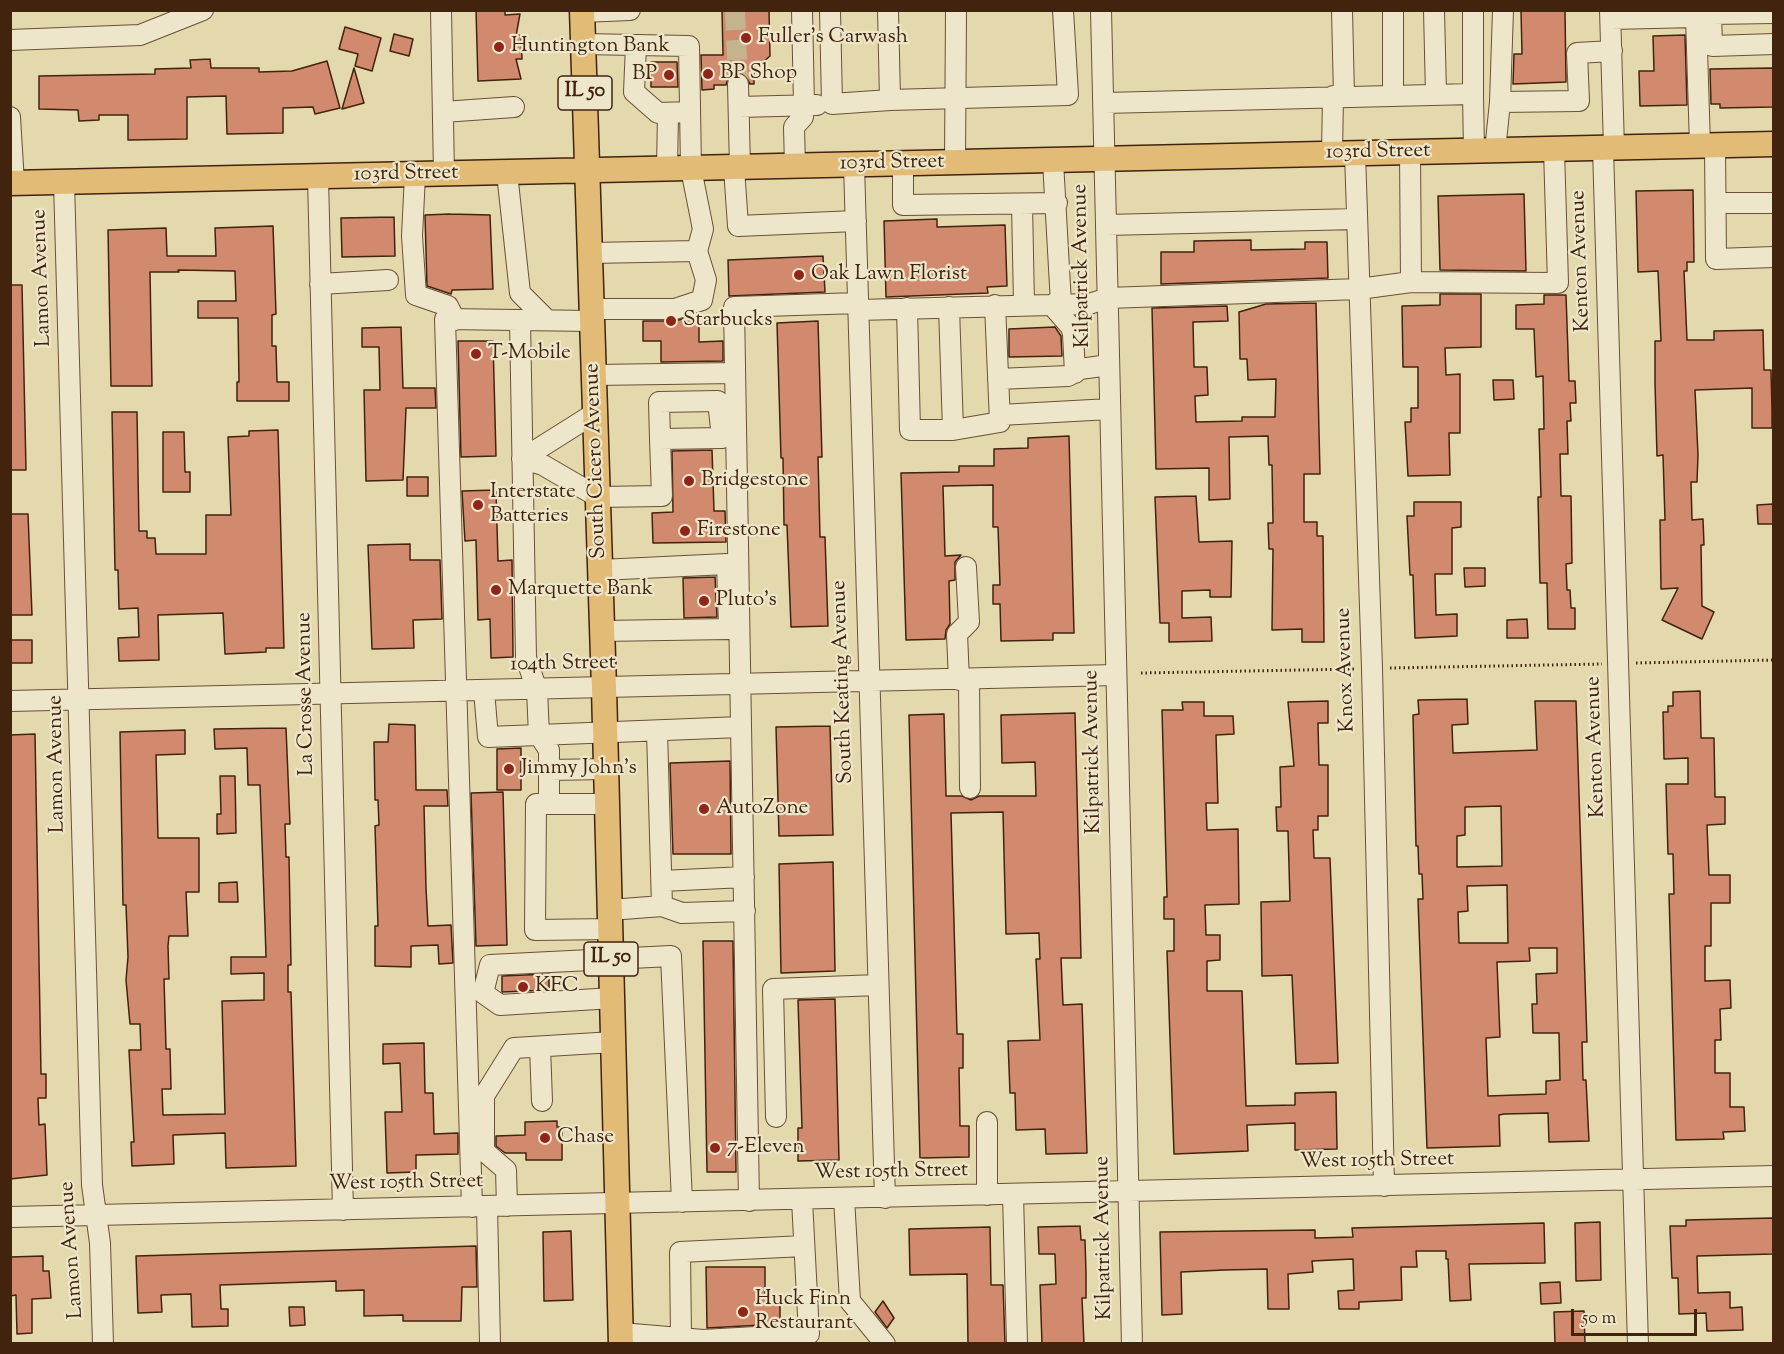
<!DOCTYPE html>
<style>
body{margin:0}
#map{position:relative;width:1784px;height:1354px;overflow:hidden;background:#e4d8ad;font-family:"Sorts Mill Goudy",serif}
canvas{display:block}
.frame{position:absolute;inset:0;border:12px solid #41230e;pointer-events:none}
.scale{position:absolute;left:1571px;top:1309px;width:126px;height:27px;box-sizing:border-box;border:3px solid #41230e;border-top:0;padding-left:8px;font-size:18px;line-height:21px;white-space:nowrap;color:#41230e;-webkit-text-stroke:4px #ede6ca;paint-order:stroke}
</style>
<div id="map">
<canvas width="1784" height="1354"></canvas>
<div class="frame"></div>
<div class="scale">50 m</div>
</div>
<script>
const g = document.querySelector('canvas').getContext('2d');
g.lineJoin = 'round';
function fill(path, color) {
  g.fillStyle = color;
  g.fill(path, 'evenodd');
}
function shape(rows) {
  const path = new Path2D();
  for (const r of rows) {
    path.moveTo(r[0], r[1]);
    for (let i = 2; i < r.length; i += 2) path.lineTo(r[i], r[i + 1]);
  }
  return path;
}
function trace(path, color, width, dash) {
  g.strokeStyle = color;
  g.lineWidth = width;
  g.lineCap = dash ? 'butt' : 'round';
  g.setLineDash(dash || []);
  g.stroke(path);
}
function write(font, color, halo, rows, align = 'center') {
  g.font = font + ' "Sorts Mill Goudy",serif';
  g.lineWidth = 4.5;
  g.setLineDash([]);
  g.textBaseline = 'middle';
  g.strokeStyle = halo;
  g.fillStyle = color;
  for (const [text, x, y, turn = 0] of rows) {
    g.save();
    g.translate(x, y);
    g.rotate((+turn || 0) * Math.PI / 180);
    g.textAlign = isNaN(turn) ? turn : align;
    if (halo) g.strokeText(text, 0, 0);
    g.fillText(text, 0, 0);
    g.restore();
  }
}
const building = shape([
 [476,10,505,10,505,15,520,14,516,36,521,35,522,59,516,59,521,79,478,81,476,10],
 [722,10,769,10,770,56,763,62,754,62,754,84,750,84,744,74,737,72,728,78,726,85,714,85,714,89,702,90,701,55,723,55,722,10],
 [1521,10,1565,10,1566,82,1513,84,1514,54,1522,54,1521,10],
 [345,27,381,38,372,71,355,66,358,54,339,49,345,27],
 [394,34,413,39,409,56,390,51,394,34],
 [1685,35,1687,105,1640,106,1639,71,1654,71,1653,36,1685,35],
 [210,59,211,68,259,68,259,72,292,71,327,61,340,108,315,114,313,107,283,108,283,133,227,134,226,96,187,97,187,139,128,140,128,115,99,115,99,120,79,121,78,110,39,109,39,76,155,74,155,69,191,68,190,60,210,59],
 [651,62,677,62,678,87,651,87,651,62],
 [354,68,364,103,342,109,354,68],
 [1773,68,1773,107,1720,108,1720,104,1711,104,1710,69,1773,68],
 [1693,190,1694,262,1687,262,1687,271,1684,271,1687,340,1714,340,1714,331,1763,330,1764,370,1771,370,1772,411,1772,428,1752,428,1752,388,1695,390,1698,455,1697,482,1691,482,1692,520,1703,519,1704,545,1701,545,1702,606,1714,612,1702,639,1662,620,1678,588,1661,589,1660,520,1665,520,1663,455,1657,456,1655,383,1655,341,1661,341,1658,271,1638,272,1636,191,1693,190],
 [1524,194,1526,271,1440,270,1438,196,1524,194],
 [450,214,490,215,493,289,452,290,451,294,427,286,425,215,450,214],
 [394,217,395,256,342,257,341,218,394,217],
 [937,219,937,227,1005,225,1007,286,987,287,988,293,886,297,884,221,937,219],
 [273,226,276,314,272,315,272,346,276,346,277,382,289,382,289,401,237,401,237,382,239,382,238,318,198,318,198,301,236,301,235,271,178,270,179,272,150,272,152,386,111,386,108,230,166,228,167,256,216,256,215,228,273,226],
 [1251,240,1251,250,1305,249,1305,242,1327,242,1328,278,1161,284,1161,252,1194,252,1194,241,1251,240],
 [823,256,825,292,729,296,728,260,823,256],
 [10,285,22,285,26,470,10,470,10,285],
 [1440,294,1481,294,1481,347,1445,348,1446,375,1460,374,1460,433,1449,433,1450,475,1408,476,1405,422,1411,422,1411,408,1418,408,1418,367,1403,367,1402,306,1440,305,1440,294],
 [1544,295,1566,295,1569,381,1575,381,1576,403,1570,403,1571,421,1567,421,1568,454,1560,454,1561,496,1571,496,1572,563,1566,564,1567,590,1570,590,1571,608,1575,608,1575,629,1548,629,1547,583,1540,583,1538,497,1541,497,1539,429,1544,429,1543,376,1536,377,1534,329,1516,329,1516,305,1544,304,1544,295],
 [1316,303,1320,474,1304,474,1304,522,1317,522,1317,536,1323,536,1324,642,1302,642,1302,629,1272,630,1273,549,1269,549,1268,523,1273,523,1272,465,1269,465,1268,436,1229,437,1230,499,1209,500,1209,468,1156,469,1152,308,1227,306,1228,321,1193,322,1194,367,1207,367,1208,395,1195,396,1196,422,1242,421,1242,417,1275,417,1276,379,1248,380,1247,359,1240,359,1239,312,1266,304,1316,303],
 [699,314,699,342,723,341,723,361,661,362,661,341,643,341,643,321,675,321,699,314],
 [818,321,822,457,818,457,820,537,825,537,828,626,791,627,787,525,784,525,783,458,781,458,777,323,818,321],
 [401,327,403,388,435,388,436,408,406,408,403,480,366,481,364,390,380,390,379,347,362,347,362,328,401,327],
 [1055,327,1061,336,1062,356,1009,357,1009,329,1055,327],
 [458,341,493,341,496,456,461,457,458,341],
 [1493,380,1513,380,1514,399,1494,400,1493,380],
 [112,412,137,412,139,531,147,531,147,538,155,538,156,554,206,554,206,515,231,515,228,437,249,436,249,431,278,430,284,648,266,648,266,652,225,654,223,613,158,615,159,660,119,661,118,638,139,637,138,608,119,609,118,570,115,570,112,412],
 [163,432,184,432,185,472,190,472,190,492,163,492,163,432],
 [1069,436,1074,633,1053,633,1053,640,1001,641,1000,604,993,604,993,585,1000,585,998,527,993,527,993,485,943,486,945,556,961,555,955,562,955,580,949,581,950,624,946,630,945,639,906,640,901,473,959,472,959,466,994,466,994,449,1028,448,1028,438,1069,436],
 [712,450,714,511,725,511,726,542,653,543,652,513,673,512,672,451,712,450],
 [407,477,428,477,428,496,407,496,407,477],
 [496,490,498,561,512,560,513,657,491,658,490,619,478,620,476,540,465,541,462,491,496,490],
 [1196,496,1199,542,1232,541,1231,597,1210,597,1210,590,1182,591,1182,618,1211,617,1212,641,1169,642,1169,623,1160,623,1155,497,1196,496],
 [1414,502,1461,502,1461,527,1452,528,1452,574,1435,574,1436,615,1457,614,1457,636,1415,638,1413,575,1410,575,1407,516,1414,516,1414,502],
 [1773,504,1773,524,1758,524,1757,505,1773,504],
 [10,514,28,514,32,615,10,615,10,514],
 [410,544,410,560,440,560,442,619,413,620,414,648,372,649,368,545,410,544],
 [1464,568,1485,568,1485,586,1465,587,1464,568],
 [715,577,717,617,684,618,683,578,715,577],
 [1527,619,1528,638,1507,638,1507,620,1527,619],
 [10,640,32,640,32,663,10,663,10,640],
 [1700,691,1701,738,1714,738,1715,797,1725,797,1725,824,1707,825,1709,875,1730,875,1730,903,1711,903,1711,946,1705,946,1705,981,1730,980,1731,1008,1720,1009,1721,1040,1715,1040,1715,1073,1730,1073,1730,1107,1744,1107,1745,1131,1723,1132,1724,1139,1676,1140,1669,894,1674,894,1673,854,1668,854,1666,784,1688,784,1688,758,1664,759,1663,712,1668,712,1668,706,1673,706,1673,692,1700,691],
 [1467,699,1468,724,1452,725,1453,753,1537,750,1535,701,1576,701,1587,1042,1582,1042,1583,1080,1586,1080,1589,1141,1549,1142,1548,1113,1504,1114,1499,1115,1500,1146,1427,1148,1418,899,1423,899,1422,874,1419,874,1418,846,1416,846,1413,715,1419,714,1418,700,1467,699],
 [1501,806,1502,866,1457,867,1457,836,1465,835,1465,807,1501,806],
 [1507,885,1508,943,1459,943,1458,912,1468,911,1467,886,1507,885],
 [1529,948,1557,948,1557,973,1536,974,1537,1004,1532,1004,1533,1033,1559,1033,1560,1080,1546,1081,1546,1094,1488,1096,1486,1038,1500,1037,1497,962,1530,961,1529,948],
 [1328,701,1328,723,1318,723,1319,765,1328,765,1328,816,1318,816,1318,830,1313,830,1314,858,1330,858,1338,1063,1296,1064,1292,975,1262,976,1261,902,1290,901,1288,831,1277,831,1276,807,1281,807,1280,767,1294,766,1288,702,1328,701],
 [1182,702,1204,702,1204,716,1233,716,1234,734,1216,735,1218,803,1206,803,1207,830,1238,829,1239,904,1205,905,1206,935,1220,935,1220,960,1207,961,1207,991,1242,991,1246,1106,1295,1105,1295,1093,1336,1092,1337,1149,1295,1150,1295,1123,1247,1125,1248,1151,1174,1154,1167,951,1174,951,1174,919,1164,919,1164,897,1167,897,1162,710,1183,710,1182,702],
 [1075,713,1081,958,1061,958,1063,1005,1082,1004,1087,1153,1046,1154,1045,1129,1016,1130,1015,1093,1010,1093,1008,1041,1040,1040,1036,959,1040,959,1039,933,1006,934,1003,812,951,813,957,1034,963,1034,963,1068,959,1068,960,1126,969,1126,969,1157,920,1158,909,715,944,714,946,796,962,796,971,800,979,796,1036,796,1035,762,1002,763,1001,715,1075,713],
 [389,724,415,725,416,790,447,790,448,806,424,806,426,888,428,926,451,925,453,963,439,964,438,945,411,946,411,967,375,966,375,926,378,926,375,826,379,825,378,800,375,800,374,742,388,742,389,724],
 [830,726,833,835,779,836,776,727,830,726],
 [286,728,290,824,285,824,286,857,289,857,291,965,288,965,288,992,291,992,296,1166,226,1168,225,1133,173,1135,174,1164,132,1166,131,1142,134,1142,129,1050,141,1050,140,1024,130,1024,126,980,128,957,126,905,123,905,120,732,185,730,185,754,156,755,158,838,199,838,199,892,186,892,188,936,169,936,168,946,169,979,164,979,166,1049,170,1049,171,1089,162,1089,163,1115,225,1114,222,1001,264,1000,264,973,231,974,231,957,266,957,265,925,260,785,248,785,247,748,215,749,214,729,286,728],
 [35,734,41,1074,46,1074,46,1098,38,1098,39,1125,45,1124,47,1175,10,1179,10,735,35,734],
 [521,748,521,790,497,790,497,749,521,748],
 [730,761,731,854,673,854,670,763,730,761],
 [220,776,235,776,236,833,217,834,217,814,221,814,220,776],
 [503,792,507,945,476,946,471,793,503,792],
 [833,862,835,971,781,973,779,864,833,862],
 [237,882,238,902,219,902,219,883,237,882],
 [703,941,733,941,736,1172,707,1172,703,941],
 [549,974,549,990,502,992,502,976,549,974],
 [835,999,839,1160,798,1161,798,1128,802,1128,798,1000,835,999],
 [424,1043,425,1093,433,1093,434,1134,458,1133,458,1154,416,1155,416,1172,387,1173,385,1112,402,1112,400,1063,383,1064,383,1044,424,1043],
 [557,1121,557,1127,562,1127,562,1160,526,1160,526,1153,505,1153,496,1146,496,1136,525,1135,525,1122,557,1121],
 [1773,1218,1773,1254,1697,1256,1698,1293,1730,1292,1730,1308,1742,1307,1743,1330,1707,1331,1706,1313,1679,1314,1678,1278,1672,1278,1670,1226,1686,1226,1686,1220,1773,1218],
 [1600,1222,1601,1280,1576,1281,1575,1223,1600,1222],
 [1544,1223,1545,1263,1469,1264,1471,1300,1450,1301,1448,1259,1446,1259,1446,1251,1416,1251,1417,1267,1401,1267,1402,1300,1359,1302,1359,1309,1339,1309,1338,1291,1354,1290,1353,1259,1312,1261,1313,1272,1288,1274,1289,1309,1268,1309,1267,1269,1224,1270,1181,1272,1182,1314,1162,1315,1160,1232,1315,1230,1315,1238,1353,1237,1352,1228,1544,1223],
 [1080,1226,1081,1240,1085,1240,1086,1273,1086,1298,1082,1298,1084,1344,1042,1344,1040,1285,1056,1284,1055,1254,1039,1254,1038,1227,1080,1226],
 [990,1227,991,1285,1003,1285,1005,1344,968,1344,967,1274,910,1275,909,1229,990,1227],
 [571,1231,573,1300,544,1301,543,1232,571,1231],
 [476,1246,477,1287,462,1287,461,1321,403,1321,403,1315,364,1316,364,1290,336,1291,336,1281,220,1285,221,1309,228,1309,228,1326,192,1327,191,1294,161,1295,162,1312,138,1313,136,1256,476,1246],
 [43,1256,43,1271,49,1271,51,1298,32,1299,32,1333,17,1334,16,1295,10,1296,10,1257,43,1256],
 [706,1267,765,1267,765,1296,780,1296,780,1324,707,1328,706,1267],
 [1560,1282,1561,1303,1541,1304,1540,1283,1560,1282],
 [883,1301,894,1318,887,1328,875,1312,883,1301],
 [289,1307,304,1307,305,1325,290,1326,289,1307],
 [1584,1311,1585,1344,1555,1344,1554,1312,1584,1311]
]);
fill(building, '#d18a6d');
trace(building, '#41230e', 1.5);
trace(shape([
 [735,10,738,84]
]), '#c3b48d', 20, [20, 10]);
const minor = shape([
 [441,10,444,174],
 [830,10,832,104,890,100],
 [888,10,890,100,1068,95,1063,10],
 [1101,10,1132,1344],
 [1342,10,1344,96],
 [1393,10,1393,95],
 [1434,10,1436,94],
 [1473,10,1473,94],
 [1610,10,1614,148],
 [582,12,630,10],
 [1774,13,1711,14,1712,46,1774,44],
 [1696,17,1700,146],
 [1611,19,1696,17,1696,10],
 [10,40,140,35,203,10],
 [583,44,689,46,691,169,703,229,697,251,590,253],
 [636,46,634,92,658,113,690,112],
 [738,84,740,168],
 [1500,102,1579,101,1577,53,1612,51],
 [1104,103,1473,94,1474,151],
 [739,107,817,105],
 [443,112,514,107],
 [10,117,14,183],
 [1715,146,1716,259,1774,257],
 [1603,148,1638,1344],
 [1495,151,1500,102,1503,10],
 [1410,152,1411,282,1558,283,1554,150],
 [1355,153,1372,668,1384,1186],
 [1332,154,1333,96],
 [1053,161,1061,304],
 [955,163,956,10],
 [903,164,903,205,1057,203],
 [854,165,885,1198],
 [795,166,794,127,803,117,804,105,802,10],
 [734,168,738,226,856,221],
 [667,169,668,113],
 [507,173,520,293,547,320],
 [415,175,412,236,416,295,448,306,455,320],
 [318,177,343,1210],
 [64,182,92,1185,100,1243,103,1344],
 [1716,203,1774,203],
 [1022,204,1024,304],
 [1106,225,1357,219],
 [320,284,388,280],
 [1055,303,1056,310,1071,327,1073,334,1075,373],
 [949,307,953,430],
 [907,308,910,430,953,430,1000,422,995,305],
 [592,309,675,309,702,300,706,280,697,251],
 [858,310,1089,304,1108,298,1359,289,1411,282],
 [520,320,526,658,537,690,539,735,549,750,549,804],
 [594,375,735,373],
 [998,379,1068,376,1080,369,1109,365],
 [595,413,522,459,543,465,598,497,662,496,660,439,659,402,718,401,722,438,660,439],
 [1000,415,1110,409],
 [600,570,727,564,729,629,602,631],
 [959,680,957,634,969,622,966,567],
 [969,680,970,788],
 [484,691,488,737,741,727],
 [10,701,1116,675],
 [657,731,662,906],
 [549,770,606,769],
 [607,804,536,804,535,930,611,929],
 [662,881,744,877],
 [610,910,662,906,682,913,745,911],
 [613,998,500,1005,483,993,490,965,671,956,682,1202],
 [540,1047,542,1101],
 [776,1117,773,989,878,985],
 [987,1195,987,1122],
 [1013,1195,1017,1344],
 [844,1198,850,1301,885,1344],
 [749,1201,734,307,858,303],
 [507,1206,506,1170,484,1151,484,1096,514,1048,614,1042],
 [472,1207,445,319,592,321],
 [487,1207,490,1344],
 [10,1217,1774,1176],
 [621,1333,703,1340,809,1334,802,1200],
 [681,1338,680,1252,804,1246]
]);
const major = shape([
 [582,10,604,688,621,1344],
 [10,183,1774,144]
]);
trace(minor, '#6a5036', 22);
trace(major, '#41230e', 27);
trace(shape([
 [1636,663,1774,660],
 [1390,668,1602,664],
 [1141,673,1355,669]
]), '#41230e', 3, [1.5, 3]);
trace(minor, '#ede6ca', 20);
trace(major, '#e2bc76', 24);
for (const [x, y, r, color] of [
 [746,38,6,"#8f2418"],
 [499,47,6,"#8f2418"],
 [708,74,6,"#8f2418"],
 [669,75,6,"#8f2418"],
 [799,275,6,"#8f2418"],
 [671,321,6,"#8f2418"],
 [476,354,6,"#8f2418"],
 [689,481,6,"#8f2418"],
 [478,505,6,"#8f2418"],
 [685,531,6,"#8f2418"],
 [496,590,6,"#8f2418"],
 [704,601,6,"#8f2418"],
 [509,769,6,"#8f2418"],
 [704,809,6,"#8f2418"],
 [523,987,6,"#8f2418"],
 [545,1138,6,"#8f2418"],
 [715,1148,6,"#8f2418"],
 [743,1312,6,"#8f2418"]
]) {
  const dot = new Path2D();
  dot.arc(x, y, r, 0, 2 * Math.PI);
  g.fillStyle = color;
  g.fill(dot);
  trace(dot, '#ede6ca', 2);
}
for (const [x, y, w] of [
 [585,93,54],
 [611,959,54]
]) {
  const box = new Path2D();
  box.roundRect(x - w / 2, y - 17, w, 34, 4.5);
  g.fillStyle = '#ede6ca';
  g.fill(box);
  trace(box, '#41230e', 1.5);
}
write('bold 20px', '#41230e', null, [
 ["IL 50",585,93],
 ["IL 50",611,959]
]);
write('21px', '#41230e', '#ede6ca', [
 ["Fuller's Carwash",758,38],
 ["Huntington Bank",511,47],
 ["BP Shop",720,74],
 ["BP",657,75,"right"],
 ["Oak Lawn Florist",811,275],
 ["Starbucks",683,321],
 ["T-Mobile",488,354],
 ["Bridgestone",701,481],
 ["Interstate",490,493],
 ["Batteries",490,517],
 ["Firestone",697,531],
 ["Marquette Bank",508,590],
 ["Pluto's",716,601],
 ["Jimmy John's",521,769],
 ["AutoZone",716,809],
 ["KFC",535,987],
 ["Chase",557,1138],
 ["7-Eleven",727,1148],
 ["Huck Finn",755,1300],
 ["Restaurant",755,1324]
], 'left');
write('21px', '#41230e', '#ede6ca', [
 ["103rd Street",1378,153,-1],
 ["103rd Street",892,164,-1],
 ["103rd Street",406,175,-1],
 ["Kenton Avenue",1582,261,-92],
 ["Kilpatrick Avenue",1083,266,-91],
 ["Lamon Avenue",43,278,-92],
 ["South Cicero Avenue",597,461,-92],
 ["104th Street",563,665,-1],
 ["Knox Avenue",1347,670,-92],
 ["South Keating Avenue",844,682,-92],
 ["La Crosse Avenue",307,694,-91],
 ["Kenton Avenue",1597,747,-92],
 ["Kilpatrick Avenue",1094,752,-91],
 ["Lamon Avenue",58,764,-91],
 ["West 105th Street",1377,1162,-1],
 ["West 105th Street",891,1173,-1],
 ["West 105th Street",406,1184,-1],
 ["Kilpatrick Avenue",1105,1238,-91],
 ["Lamon Avenue",73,1250,-94]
]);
</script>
